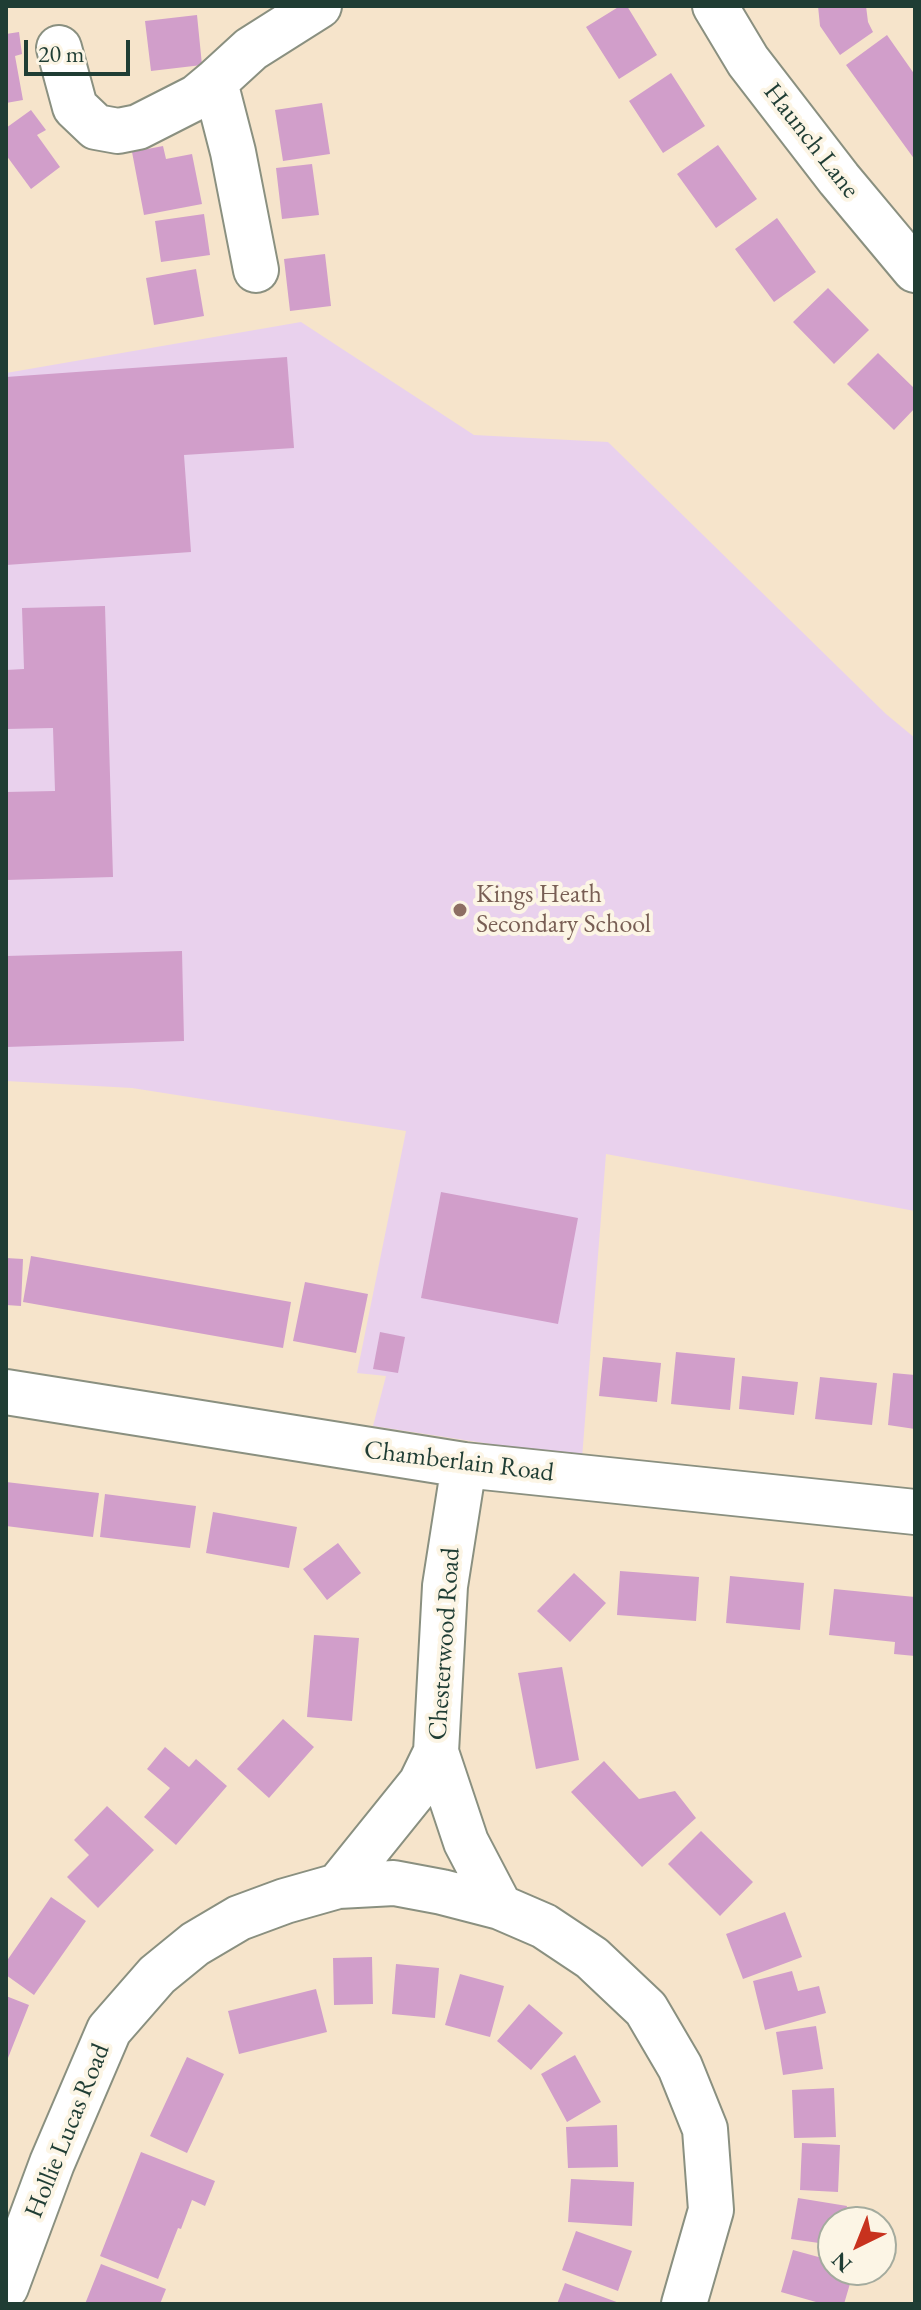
<!DOCTYPE html>
<style>
body{margin:0}
#map{position:relative;width:921px;height:2310px;overflow:hidden;background:#f6e4cb;font-family:"EB Garamond",serif}
canvas{display:block}
.frame{position:absolute;inset:0;border:8px solid #1f3d34;pointer-events:none}
.north{position:absolute;left:817px;top:2206px;width:80px;height:80px;box-sizing:border-box;background:#fcf5e5;border:2px solid #a4ab9e;border-radius:50%;rotate:223deg;font-size:22px;font-weight:700;line-height:32px;text-align:center;color:#1f3d34}
.north::after{content:'';display:block;margin:auto;width:28px;height:36px;background:#c8321e;clip-path:polygon(50% 0,100% 100%,50% 72%,0 100%)}
.scale{position:absolute;left:24px;top:40px;width:106px;height:36px;box-sizing:border-box;border:4px solid #1f3d34;border-top:0;padding-left:10px;font-size:24px;line-height:28px;white-space:nowrap;color:#1f3d34;-webkit-text-stroke:6px #fcf5e5;paint-order:stroke}
</style>
<div id="map">
<canvas width="921" height="2310"></canvas>
<div class="frame"></div>
<div class="north">N</div>
<div class="scale">20 m</div>
</div>
<script>
const g = document.querySelector('canvas').getContext('2d');
g.lineJoin = 'round';
function fill(path, color) {
  g.fillStyle = color;
  g.fill(path, 'evenodd');
}
function shape(rows) {
  const path = new Path2D();
  for (const r of rows) {
    path.moveTo(r[0], r[1]);
    for (let i = 2; i < r.length; i += 2) path.lineTo(r[i], r[i + 1]);
  }
  return path;
}
function trace(path, color, width, dash) {
  g.strokeStyle = color;
  g.lineWidth = width;
  g.lineCap = dash ? 'butt' : 'round';
  g.setLineDash(dash || []);
  g.stroke(path);
}
function write(font, color, halo, rows, align = 'center') {
  g.font = font + ' "EB Garamond",serif';
  g.lineWidth = 8;
  g.setLineDash([]);
  g.textBaseline = 'middle';
  g.strokeStyle = halo;
  g.fillStyle = color;
  for (const [text, x, y, turn = 0] of rows) {
    g.save();
    g.translate(x, y);
    g.rotate((+turn || 0) * Math.PI / 180);
    g.textAlign = isNaN(turn) ? turn : align;
    if (halo) g.strokeText(text, 0, 0);
    g.fillText(text, 0, 0);
    g.restore();
  }
}
fill(shape([
 [301,322,474,435,608,442,886,714,915,738,915,1211,606,1154,582,1458,373,1426,386,1376,357,1373,406,1131,132,1088,6,1081,6,373]
]), '#e9d1ed');
fill(shape([
 [620,6,627,6,657,55,619,79,586,27],
 [818,6,866,6,868,22,873,32,840,55,820,26],
 [197,15,202,65,151,71,145,21],
 [19,32,22,54,15,56,23,100,6,103,6,34],
 [887,35,915,75,915,160,846,65],
 [671,73,705,126,663,153,629,101],
 [322,103,330,154,283,161,275,110],
 [31,110,46,130,37,135,60,167,31,189,6,155,6,128],
 [718,145,757,199,716,228,677,174],
 [163,146,166,159,192,154,202,204,144,215,132,152],
 [312,164,319,215,282,219,276,168],
 [204,214,210,255,161,262,155,221],
 [777,218,816,272,774,302,735,249],
 [325,254,331,306,290,311,284,259],
 [196,269,204,316,154,325,146,278],
 [828,288,869,330,834,364,793,322],
 [878,353,915,389,915,408,894,430,847,384],
 [287,357,294,448,184,455,191,552,6,565,6,377],
 [105,606,113,877,6,880,6,792,55,791,53,728,6,729,6,670,24,669,22,608],
 [182,951,184,1041,6,1047,6,956],
 [441,1192,578,1218,558,1324,421,1298],
 [31,1256,291,1302,283,1348,23,1302],
 [6,1258,23,1259,21,1306,6,1305],
 [305,1282,368,1294,356,1353,293,1341],
 [380,1332,405,1337,398,1373,373,1369],
 [676,1352,735,1358,730,1410,671,1404],
 [603,1357,661,1363,657,1402,599,1396],
 [893,1373,915,1375,915,1429,888,1425],
 [742,1376,798,1382,794,1415,739,1409],
 [820,1377,877,1383,872,1425,815,1419],
 [6,1482,99,1493,93,1537,6,1526],
 [105,1494,196,1506,190,1548,100,1537],
 [213,1512,297,1527,289,1568,206,1553],
 [338,1543,361,1573,327,1600,303,1569],
 [620,1571,699,1577,696,1621,617,1615],
 [574,1573,606,1603,570,1642,537,1611],
 [730,1576,804,1583,800,1630,726,1623],
 [834,1589,915,1597,915,1656,894,1654,895,1642,829,1635],
 [314,1635,359,1638,352,1721,307,1717],
 [562,1667,579,1760,536,1769,518,1673],
 [283,1719,314,1747,269,1798,237,1769],
 [165,1747,189,1767,196,1759,227,1786,176,1845,144,1817,170,1788,147,1769],
 [604,1761,639,1799,675,1791,696,1818,642,1867,571,1792],
 [107,1806,154,1850,98,1908,67,1877,89,1855,74,1840],
 [701,1831,753,1882,720,1916,668,1864],
 [51,1897,86,1921,34,1995,6,1975,6,1962],
 [785,1912,802,1957,743,1979,726,1934],
 [372,1957,373,2004,334,2005,333,1958],
 [396,1964,439,1968,435,2018,392,2014],
 [792,1971,798,1991,819,1986,826,2013,765,2030,753,1981],
 [460,1974,504,1986,490,2037,445,2025],
 [316,1989,327,2032,239,2054,228,2011],
 [6,1996,29,2005,6,2063],
 [529,2004,563,2033,531,2070,497,2041],
 [816,2026,823,2069,783,2075,776,2032],
 [575,2055,601,2102,567,2122,541,2074],
 [187,2057,224,2074,187,2153,150,2136],
 [834,2088,836,2137,794,2138,792,2090],
 [617,2125,618,2167,568,2168,566,2127],
 [802,2143,840,2145,838,2192,800,2190],
 [141,2152,215,2181,205,2206,192,2200,181,2229,178,2228,158,2279,100,2256],
 [571,2179,634,2182,632,2226,568,2222],
 [798,2198,847,2206,844,2222,833,2222,833,2245,791,2239],
 [576,2231,632,2251,618,2291,562,2270],
 [793,2250,833,2261,833,2270,854,2270,844,2304,823,2304,781,2292],
 [101,2264,166,2289,160,2304,85,2304],
 [565,2283,622,2304,557,2304]
]), '#d19eca');
const minor = shape([
 [715,6,748,61,839,179,915,270],
 [59,48,75,107,96,127,118,131,138,127,197,97,215,82,251,49,319,6],
 [215,82,233,152,256,270],
 [6,1392,464,1465,915,1512],
 [464,1465,445,1586,436,1752,466,1842,500,1907],
 [338,1886,421,1783,436,1752],
 [6,2287,52,2163,109,2030,157,1975,195,1944,239,1918,285,1901,338,1886,394,1883,442,1892,500,1907,544,1926,592,1958,646,2009,680,2067,705,2129,711,2210,684,2304]
]);
trace(minor, '#8a9080', 48);
trace(minor, '#fff', 44);
for (const [x, y, r, color] of [
 [460,910,8,"#8d6e63"]
]) {
  const dot = new Path2D();
  dot.arc(x, y, r, 0, 2 * Math.PI);
  g.fillStyle = color;
  g.fill(dot);
  trace(dot, '#fcf5e5', 3);
}
write('26px', '#1f3d34', '#fcf5e5', [
 ["Haunch Lane",811,141,52],
 ["Chamberlain Road",459,1462,7],
 ["Chesterwood Road",445,1644,-86],
 ["Hollie Lucas Road",68,2131,-68]
]);
write('26px', '#785e54', '#fcf5e5', [
 ["Kings Heath",476,895],
 ["Secondary School",476,925]
], 'left');
</script>
